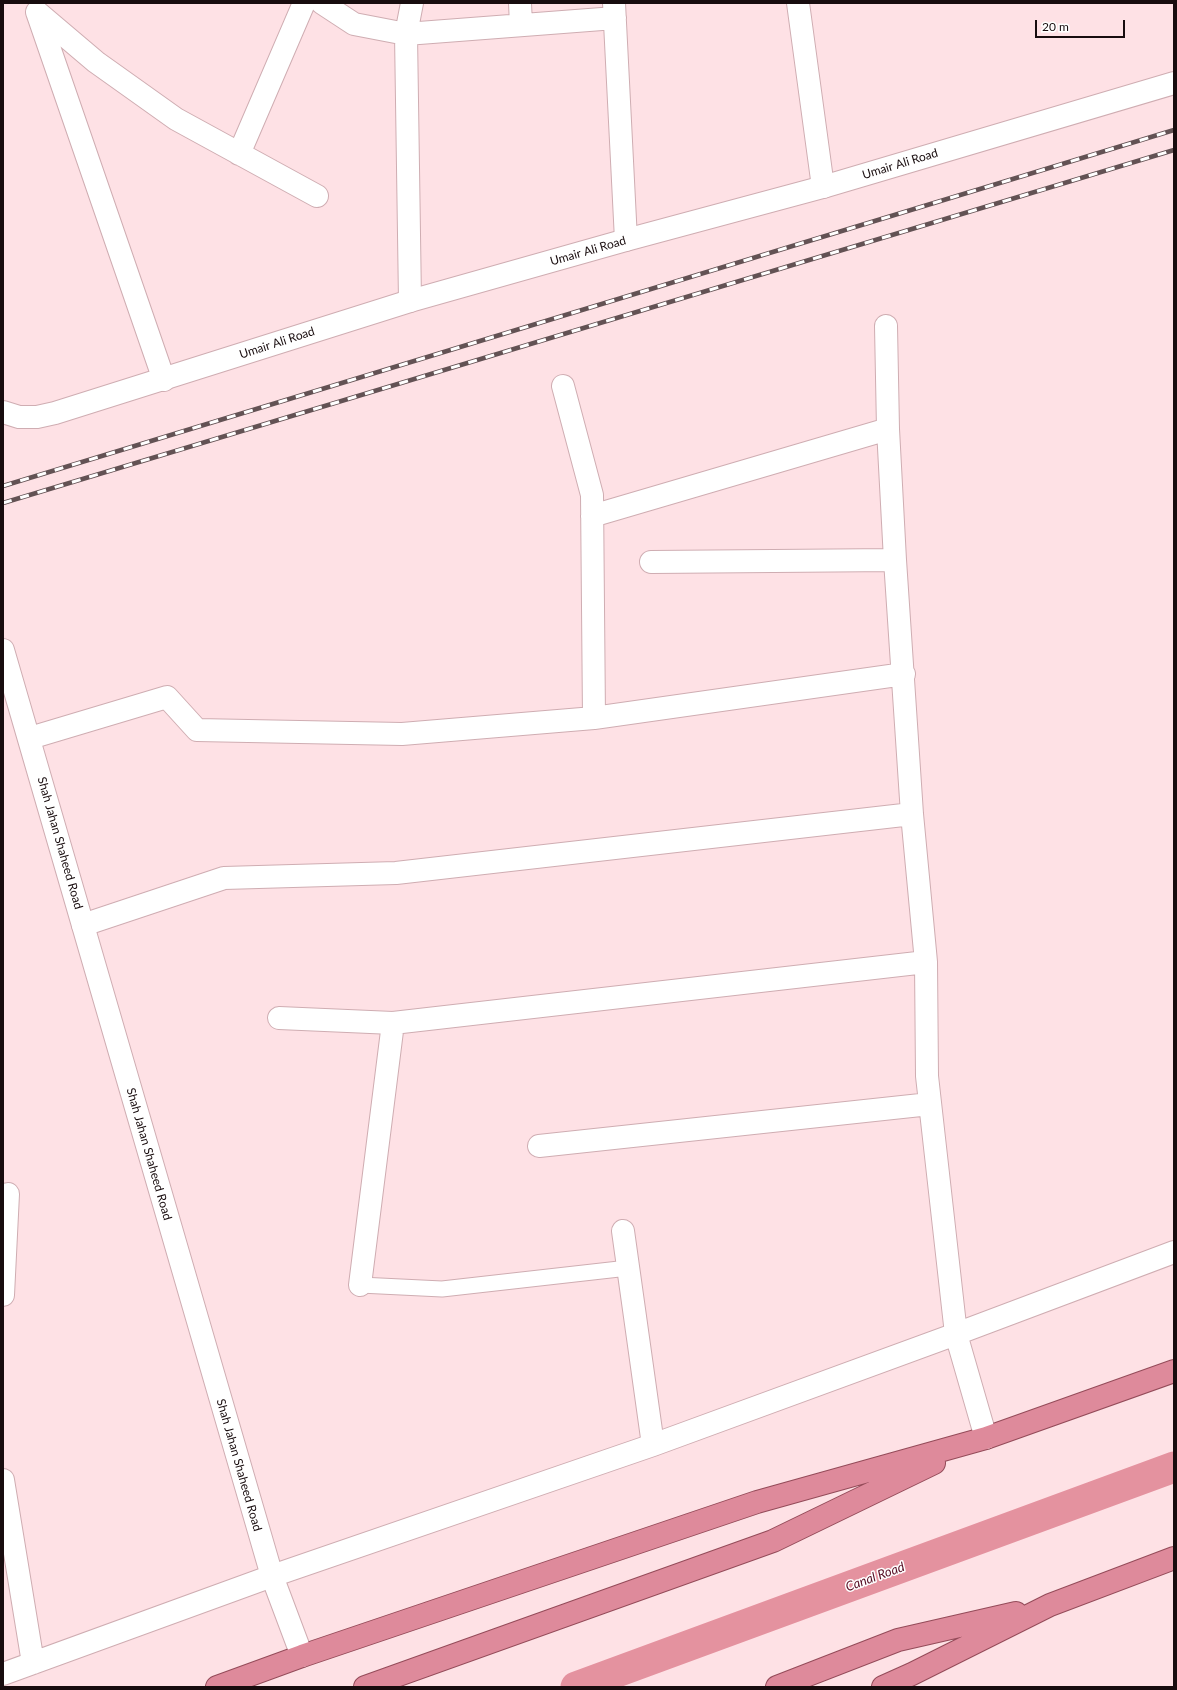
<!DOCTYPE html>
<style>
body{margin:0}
#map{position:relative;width:1177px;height:1690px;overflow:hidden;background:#fee1e5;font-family:Lato,sans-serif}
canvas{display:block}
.frame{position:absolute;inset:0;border:4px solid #180c0e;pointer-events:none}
.scale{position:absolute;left:1035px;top:20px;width:90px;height:18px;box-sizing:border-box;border:2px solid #180c0e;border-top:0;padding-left:5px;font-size:12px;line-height:14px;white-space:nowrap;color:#180c0e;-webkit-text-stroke:3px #fff;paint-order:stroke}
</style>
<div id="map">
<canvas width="1177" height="1690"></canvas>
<div class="frame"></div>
<div class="scale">20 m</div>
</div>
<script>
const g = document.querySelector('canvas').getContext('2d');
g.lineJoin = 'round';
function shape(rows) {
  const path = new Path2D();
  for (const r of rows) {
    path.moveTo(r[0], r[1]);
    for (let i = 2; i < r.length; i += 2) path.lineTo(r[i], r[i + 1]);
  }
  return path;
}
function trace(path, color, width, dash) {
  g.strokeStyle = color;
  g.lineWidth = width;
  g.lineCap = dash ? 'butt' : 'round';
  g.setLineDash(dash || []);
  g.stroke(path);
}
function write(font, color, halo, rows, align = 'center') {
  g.font = font + ' Lato,sans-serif';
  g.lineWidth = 3;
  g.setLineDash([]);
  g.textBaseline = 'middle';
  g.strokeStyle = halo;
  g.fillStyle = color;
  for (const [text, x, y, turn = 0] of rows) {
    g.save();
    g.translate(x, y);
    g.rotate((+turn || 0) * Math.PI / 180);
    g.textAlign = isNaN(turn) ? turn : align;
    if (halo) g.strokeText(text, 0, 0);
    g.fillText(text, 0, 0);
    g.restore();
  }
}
trace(shape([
 [576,1687,1174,1467]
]), '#e4929f', 31);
const service = shape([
 [360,1285,442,1289,628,1268]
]);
const minor = shape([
 [322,3,354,24,406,34,615,18],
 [520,3,521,25],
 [614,3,626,240],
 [798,3,823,187],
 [37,12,164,380],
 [37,12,96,62,176,119,317,196],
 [239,154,304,3],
 [410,301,406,34,412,3],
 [886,326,888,429,895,560,912,814,926,962,927,1076,956,1334,986,1438],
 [563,386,592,495,594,718],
 [592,516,888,429],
 [651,562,895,560],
 [30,738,167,697,197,730,402,734,594,718,904,674],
 [83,925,224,878,396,873,912,814],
 [279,1018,393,1023,926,962],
 [539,1146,930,1104],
 [623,1231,653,1445],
 [360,1285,393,1023],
 [3,1295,8,1194],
 [3,1480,33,1663],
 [3,1674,272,1576,653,1445,956,1334,1174,1252]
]);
const tertiary = shape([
 [3,412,19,417,37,417,55,413,410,301,626,240,823,187,1174,83],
 [3,650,272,1576,302,1656]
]);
const trunk = shape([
 [217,1687,302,1656,757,1502,986,1438,1174,1371],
 [365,1687,773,1541,934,1463],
 [777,1687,898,1640,1016,1613],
 [883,1687,912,1674,1050,1605,1174,1558]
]);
trace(service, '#cfadb2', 17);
trace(minor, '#cfadb2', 24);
trace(tertiary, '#cfadb2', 24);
trace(trunk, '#944b59', 24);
trace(service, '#fff', 15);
trace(minor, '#fff', 22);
trace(tertiary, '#fff', 22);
trace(trunk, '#de8a9b', 22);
const rail = shape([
 [3,486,1174,130],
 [3,503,1174,150]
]);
trace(rail, '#635254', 4.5);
trace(rail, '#fff', 3, [9]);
write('12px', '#180c0e', '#fff', [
 ["Umair Ali Road",900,164,-17],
 ["Umair Ali Road",588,251,-16],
 ["Umair Ali Road",277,343,-18],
 ["Shah Jahan Shaheed Road",60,843,74],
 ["Shah Jahan Shaheed Road",149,1154,74],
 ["Shah Jahan Shaheed Road",239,1465,74]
]);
write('italic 13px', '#570e24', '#fff', [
 ["Canal Road",875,1577,-20]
]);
</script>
